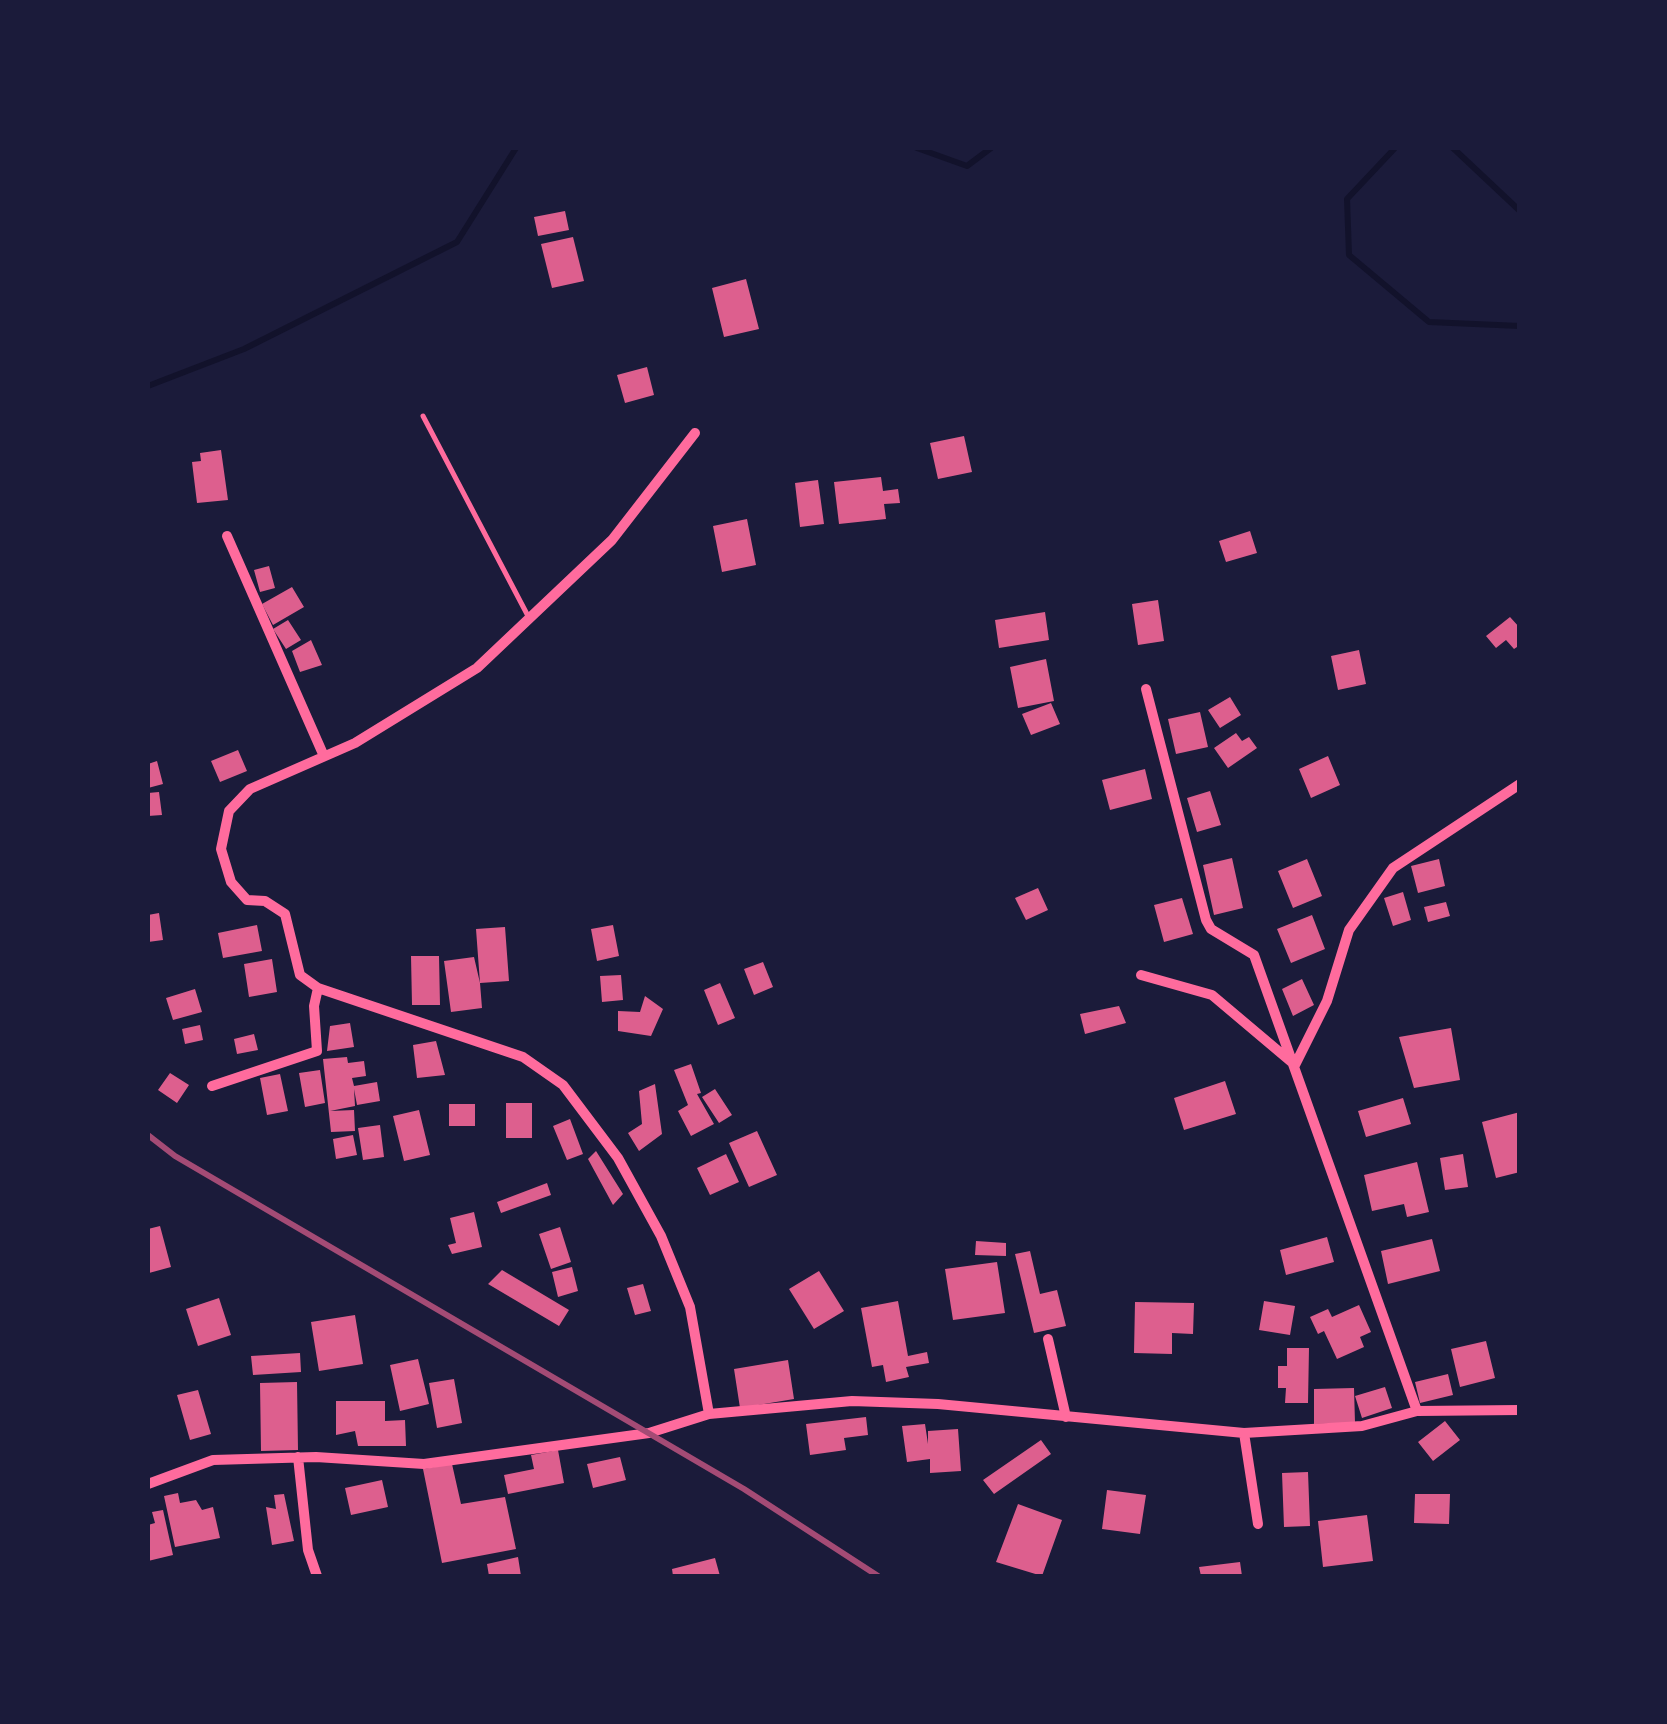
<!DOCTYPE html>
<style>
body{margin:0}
#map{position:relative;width:1667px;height:1724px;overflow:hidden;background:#1b1b3a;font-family:"Source Sans 3",sans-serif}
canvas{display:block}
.frame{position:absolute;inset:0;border:150px solid #1b1b3a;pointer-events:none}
</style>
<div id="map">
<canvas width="1667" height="1724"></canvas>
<div class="frame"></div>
</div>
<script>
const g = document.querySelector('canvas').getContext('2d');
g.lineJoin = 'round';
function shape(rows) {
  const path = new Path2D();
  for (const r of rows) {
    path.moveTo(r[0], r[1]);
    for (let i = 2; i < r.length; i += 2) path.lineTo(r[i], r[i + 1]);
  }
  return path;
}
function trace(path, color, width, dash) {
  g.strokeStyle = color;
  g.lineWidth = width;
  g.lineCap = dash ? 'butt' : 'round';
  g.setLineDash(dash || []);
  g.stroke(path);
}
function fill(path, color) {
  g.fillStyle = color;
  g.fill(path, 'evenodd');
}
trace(shape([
 [917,148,967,166,991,148],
 [1395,148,1347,199,1349,255,1429,322,1520,326],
 [1453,148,1520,211],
 [148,386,244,349,457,242,516,148]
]), '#12122b', 6);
fill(shape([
 [565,211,569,230,538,236,534,217],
 [573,237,584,281,552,288,541,244],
 [746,279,759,329,724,337,712,288],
 [647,367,654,395,625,403,617,375],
 [964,436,972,472,938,479,930,443],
 [221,450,228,500,197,503,192,462,201,461,200,453],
 [881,477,883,491,898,489,900,503,884,504,886,519,839,524,834,482],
 [818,480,824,524,800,527,795,483],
 [747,519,756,565,722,572,713,526],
 [1250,531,1257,553,1226,562,1219,541],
 [269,566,275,588,260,592,254,570],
 [292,587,304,607,273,625,262,604],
 [1158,600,1164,641,1138,645,1132,604],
 [1045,612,1049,640,999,648,995,620],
 [1510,617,1520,628,1520,645,1514,649,1506,640,1496,648,1486,636],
 [288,620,301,640,286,649,273,629],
 [311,640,322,665,300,672,292,651],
 [1359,650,1366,684,1338,690,1331,656],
 [1046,659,1054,701,1018,708,1010,667],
 [1230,697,1241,715,1220,728,1208,710],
 [1051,703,1060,724,1031,735,1022,714],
 [1200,712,1208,747,1176,754,1168,719],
 [1236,733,1242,741,1249,737,1257,748,1228,768,1214,748],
 [238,750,247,771,220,782,211,761],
 [1328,756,1340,785,1311,798,1299,769],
 [157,761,163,784,148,788,148,764],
 [1145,769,1152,799,1110,810,1102,780],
 [1210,791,1221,825,1197,832,1187,798],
 [159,792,162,815,148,816,148,793],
 [1232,858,1243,908,1214,915,1203,865],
 [1307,859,1322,896,1293,908,1278,871],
 [1439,859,1445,886,1418,893,1411,866],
 [1038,888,1048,910,1026,920,1015,898],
 [1403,892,1411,920,1393,926,1384,898],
 [1182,898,1193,934,1164,942,1154,905],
 [1446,902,1450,916,1428,922,1424,907],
 [159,913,163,940,148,942,148,915],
 [1312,915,1325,949,1291,963,1277,929],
 [257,925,262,951,223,958,218,933],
 [613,925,619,956,597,961,591,929],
 [505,927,509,981,480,983,482,1008,451,1012,444,961,474,957,480,983,476,929],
 [411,956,439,956,440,1005,412,1005],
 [272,959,277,992,249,997,244,964],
 [763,962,773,987,754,995,744,969],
 [621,975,623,1000,602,1002,600,976],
 [1302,979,1314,1005,1293,1016,1282,989],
 [720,983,735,1018,718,1025,704,990],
 [195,989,202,1012,173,1020,166,998],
 [645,996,663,1009,651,1036,618,1031,618,1011,640,1012],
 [1119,1006,1126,1023,1085,1034,1080,1014],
 [350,1023,354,1047,327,1051,330,1026],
 [200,1025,203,1040,185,1044,182,1029],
 [1451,1028,1460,1080,1414,1088,1399,1037],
 [254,1034,258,1050,237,1054,234,1039],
 [436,1041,445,1075,417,1078,413,1045],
 [347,1057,348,1063,364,1061,366,1076,352,1078,354,1086,377,1082,380,1101,357,1105,354,1089,355,1106,330,1111,354,1110,355,1131,331,1132,323,1059],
 [691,1064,701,1093,697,1094,714,1124,691,1136,678,1111,688,1105,674,1070],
 [320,1070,325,1103,305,1107,299,1073],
 [170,1073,189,1085,177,1103,158,1090],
 [280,1074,288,1111,267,1115,260,1078],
 [1225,1081,1236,1114,1184,1130,1174,1098],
 [655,1084,662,1134,639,1151,628,1133,642,1124,639,1091],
 [715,1089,732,1115,719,1123,702,1097],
 [1403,1098,1411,1124,1366,1137,1358,1111],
 [506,1103,532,1103,532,1138,506,1138],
 [449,1104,475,1104,475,1126,449,1126],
 [419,1110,430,1155,404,1161,393,1116],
 [1520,1112,1520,1172,1496,1178,1482,1122],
 [570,1119,583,1154,567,1160,553,1126],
 [380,1125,384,1157,363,1160,358,1128],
 [757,1131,777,1175,749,1187,729,1143],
 [353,1135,357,1155,336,1159,333,1139],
 [596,1151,623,1194,613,1205,588,1159],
 [726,1154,739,1182,710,1195,697,1168],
 [1463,1154,1468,1187,1445,1190,1440,1158],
 [1417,1162,1429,1212,1407,1217,1404,1204,1372,1211,1364,1175],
 [547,1183,551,1195,501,1213,497,1202],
 [474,1212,482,1247,452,1254,448,1245,456,1243,450,1218],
 [160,1226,171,1267,149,1273,148,1229],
 [560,1227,571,1262,551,1269,539,1234],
 [1327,1237,1334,1262,1286,1275,1280,1250],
 [1432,1239,1440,1271,1388,1284,1381,1251],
 [976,1241,1006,1243,1006,1256,975,1255],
 [1030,1251,1040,1294,1057,1290,1066,1326,1034,1333,1015,1254],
 [997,1262,1005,1313,953,1320,945,1269],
 [572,1267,578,1291,558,1297,552,1272],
 [502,1270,569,1310,559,1326,488,1284],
 [819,1271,844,1311,814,1329,789,1289],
 [643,1284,651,1311,635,1315,627,1288],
 [219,1298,231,1335,198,1346,186,1309],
 [898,1301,908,1356,927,1352,929,1363,906,1367,909,1377,886,1382,883,1365,872,1367,861,1308],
 [1264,1301,1295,1306,1290,1335,1259,1330],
 [1135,1302,1194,1303,1193,1334,1172,1333,1172,1354,1134,1353],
 [1359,1305,1371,1332,1360,1337,1364,1347,1337,1359,1324,1331,1318,1334,1310,1317,1328,1309,1332,1317],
 [355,1315,363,1364,319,1371,311,1322],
 [1486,1341,1495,1378,1460,1387,1451,1349],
 [1287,1348,1309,1348,1308,1403,1285,1403,1286,1388,1278,1388,1278,1366,1287,1366],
 [300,1353,301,1372,253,1375,251,1356],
 [418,1359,429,1404,400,1411,390,1365],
 [788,1360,794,1399,740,1408,734,1369],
 [1448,1374,1453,1395,1420,1403,1415,1382],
 [454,1379,462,1423,437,1428,429,1383],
 [297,1382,298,1450,261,1451,260,1383],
 [1385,1387,1392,1408,1362,1418,1355,1396],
 [1354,1388,1355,1423,1314,1424,1314,1389],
 [198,1390,211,1434,190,1440,177,1395],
 [336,1401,385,1401,385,1421,405,1420,406,1446,358,1446,355,1431,336,1435],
 [866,1417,868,1435,844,1438,846,1450,810,1455,806,1424],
 [1445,1421,1460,1440,1433,1461,1418,1442],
 [925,1424,928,1444,928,1431,958,1429,961,1471,930,1473,930,1459,907,1462,902,1426],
 [1041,1440,1051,1454,994,1494,983,1480],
 [558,1450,564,1483,508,1494,504,1475,534,1469,531,1455],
 [620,1457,626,1480,593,1488,587,1464],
 [452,1464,461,1504,505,1497,516,1549,442,1563,423,1469],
 [1308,1472,1310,1526,1284,1527,1282,1473],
 [382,1480,388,1507,351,1515,345,1488],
 [1107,1490,1146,1495,1140,1534,1102,1529],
 [178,1493,180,1503,196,1500,202,1510,213,1507,220,1538,175,1547,164,1496],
 [284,1494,294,1541,272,1545,266,1507,276,1509,274,1495],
 [1415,1494,1450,1494,1449,1524,1414,1523],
 [1018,1504,1062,1520,1042,1576,996,1562],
 [163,1510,173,1555,148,1561,148,1525,155,1523,152,1512],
 [1367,1515,1373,1561,1323,1567,1318,1521],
 [518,1557,521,1576,489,1576,487,1564],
 [715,1558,720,1576,673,1576,672,1569],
 [1240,1562,1242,1576,1201,1576,1199,1567]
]), '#dd5f8e');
trace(shape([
 [423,416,528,616]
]), '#ff6b9d', 5);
trace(shape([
 [695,433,612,540,477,668,355,743,250,789,229,811,221,849,231,882,247,900,265,901,285,914,300,975,318,988,523,1057,563,1085,618,1158,661,1236,690,1307,709,1414],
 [227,536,323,754],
 [1146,689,1206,920,1211,929,1254,955,1417,1411],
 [1141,975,1212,995,1295,1065,1327,1001,1349,930,1393,868,1520,784],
 [212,1086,317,1051,314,1006,318,988],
 [1048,1339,1066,1417],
 [1244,1433,1258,1524],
 [298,1457,308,1550,317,1576],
 [148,1484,213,1460,316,1457,424,1464,649,1433,709,1414,852,1401,938,1404,1244,1433,1362,1426,1417,1411,1520,1410]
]), '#ff6b9d', 10);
trace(shape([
 [148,1135,175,1156,744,1489,878,1576]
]), '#a44b75', 6);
</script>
